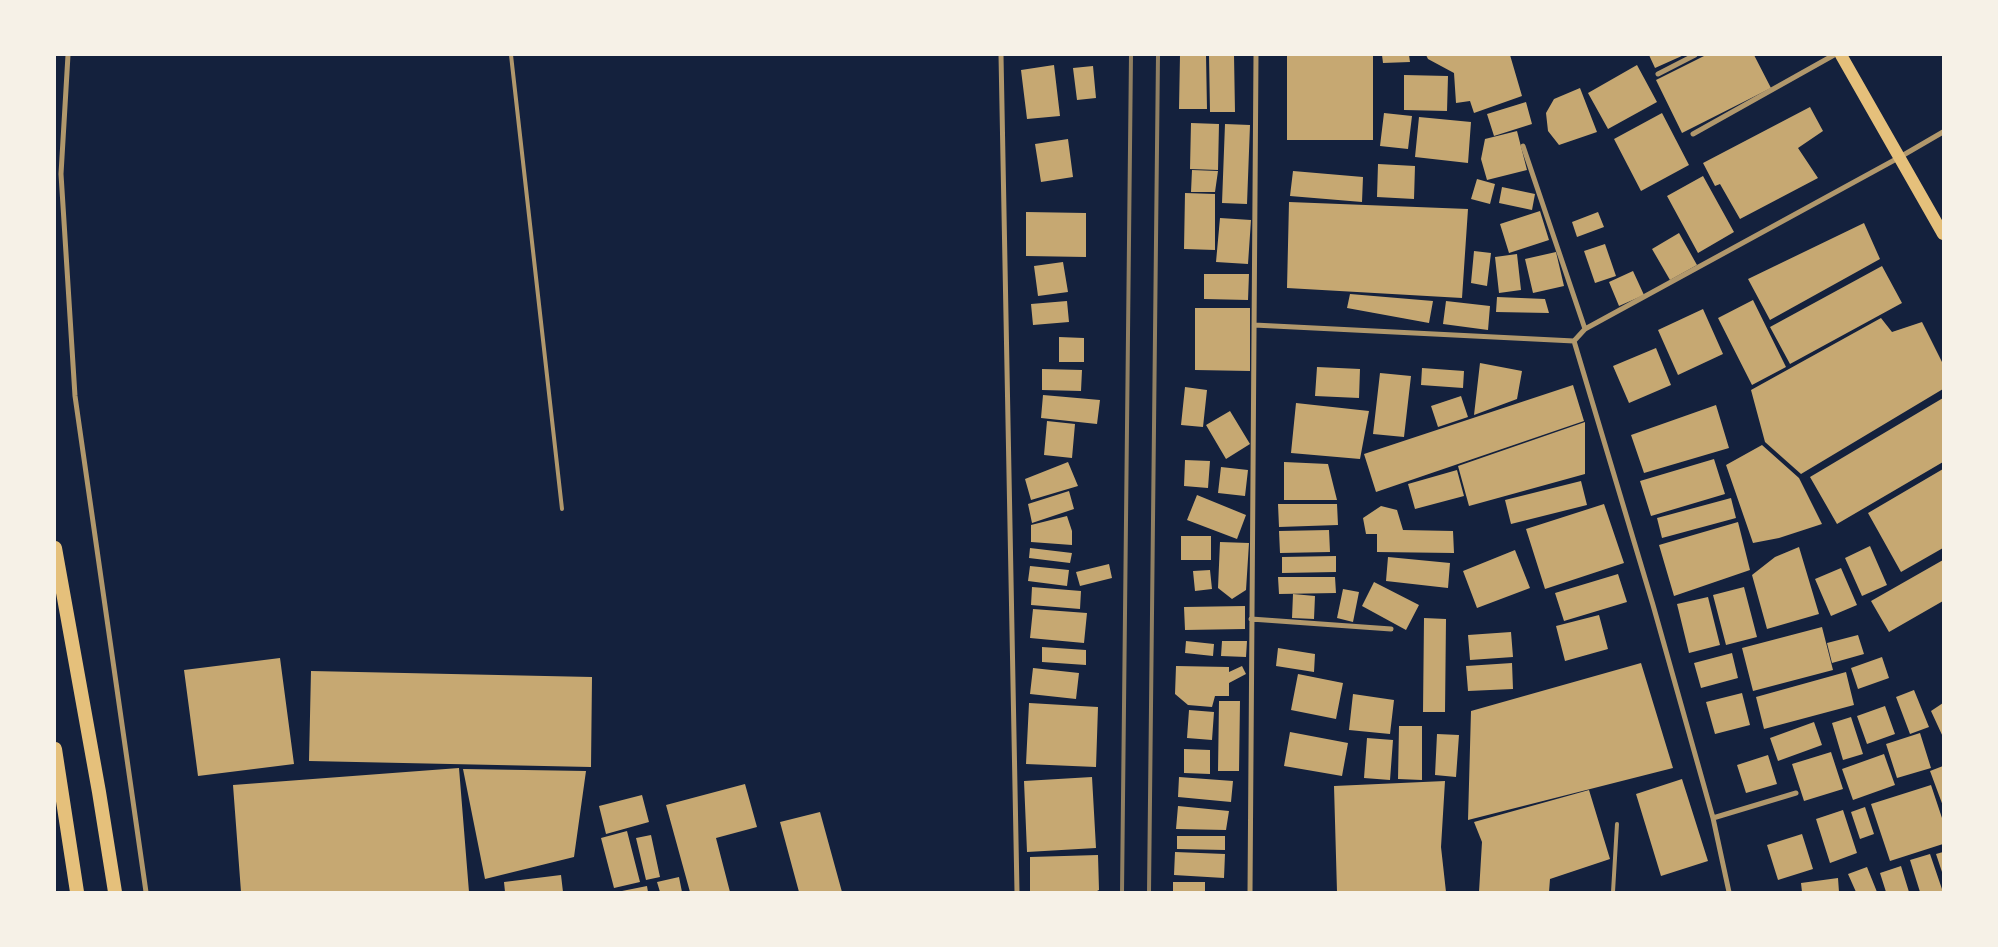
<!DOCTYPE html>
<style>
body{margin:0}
#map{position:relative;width:1998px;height:947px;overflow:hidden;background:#14213d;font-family:"IBM Plex Sans",sans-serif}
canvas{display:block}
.frame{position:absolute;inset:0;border:56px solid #f6f1e7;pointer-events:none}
</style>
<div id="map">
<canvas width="1998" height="947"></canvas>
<div class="frame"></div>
</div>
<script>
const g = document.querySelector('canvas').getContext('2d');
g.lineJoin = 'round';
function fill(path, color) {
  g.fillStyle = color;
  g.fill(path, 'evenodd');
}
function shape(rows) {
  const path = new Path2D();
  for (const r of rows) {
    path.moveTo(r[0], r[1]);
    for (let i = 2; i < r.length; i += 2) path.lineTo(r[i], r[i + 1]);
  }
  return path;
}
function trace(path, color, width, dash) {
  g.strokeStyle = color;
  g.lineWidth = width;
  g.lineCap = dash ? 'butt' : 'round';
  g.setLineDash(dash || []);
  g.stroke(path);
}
fill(shape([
 [1180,55,1206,55,1207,109,1179,109],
 [1209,55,1234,55,1235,112,1210,112],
 [1287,55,1373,55,1373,140,1287,140],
 [1382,55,1409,55,1410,62,1383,63],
 [1426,55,1510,55,1522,96,1474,113,1470,101,1456,103,1454,73,1428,59],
 [1649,55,1684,55,1655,68],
 [1706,55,1754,55,1771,88,1682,133,1656,80],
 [1054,65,1060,116,1027,119,1021,70],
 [1637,65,1657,102,1608,129,1588,93],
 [1093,66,1096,98,1077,100,1073,68],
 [1404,75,1448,76,1447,111,1404,110],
 [1580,88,1597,132,1559,145,1548,131,1546,113,1554,99],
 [1526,102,1532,124,1494,136,1487,114],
 [1810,107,1823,131,1798,148,1818,178,1740,219,1720,184,1715,186,1703,163],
 [1384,113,1412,116,1408,149,1380,146],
 [1662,113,1689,165,1641,191,1614,139],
 [1419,117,1471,122,1468,163,1415,157],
 [1191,123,1219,124,1218,170,1190,169],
 [1225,124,1250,125,1247,204,1222,203],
 [1517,131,1527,170,1487,180,1481,159,1485,139],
 [1068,139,1073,177,1041,182,1035,144],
 [1378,164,1415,166,1414,199,1377,197],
 [1192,170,1218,171,1215,192,1191,192],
 [1293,171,1363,177,1362,202,1290,196],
 [1703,176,1734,232,1698,253,1667,196],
 [1477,179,1495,184,1490,204,1471,199],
 [1502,187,1535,194,1532,210,1499,203],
 [1185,193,1215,194,1215,250,1184,249],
 [1289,202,1468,209,1462,298,1287,288],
 [1540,211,1549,240,1509,253,1500,224],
 [1026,212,1086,213,1086,257,1026,256],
 [1598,212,1604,227,1577,237,1572,222],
 [1220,218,1251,220,1248,264,1216,262],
 [1864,223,1880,259,1770,320,1748,279],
 [1679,233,1697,265,1670,280,1652,249],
 [1605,244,1616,276,1595,283,1584,251],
 [1474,251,1491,253,1487,286,1471,283],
 [1556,252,1564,286,1533,293,1525,259],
 [1517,254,1521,290,1499,293,1495,257],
 [1063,262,1068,292,1038,296,1034,266],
 [1882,266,1902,303,1790,364,1770,327],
 [1633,271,1644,295,1619,306,1609,282],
 [1204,274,1249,274,1248,300,1204,299],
 [1350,294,1433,301,1429,323,1347,308],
 [1497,297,1545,299,1549,313,1496,312],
 [1753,300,1786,367,1752,385,1718,318],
 [1067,301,1069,322,1033,325,1031,304],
 [1446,301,1490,306,1488,330,1443,324],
 [1195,308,1250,308,1250,371,1195,370],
 [1703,309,1723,354,1678,375,1658,330],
 [1881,318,1892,332,1922,322,1943,364,1943,389,1801,474,1765,442,1751,390],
 [1059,337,1084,338,1084,362,1059,362],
 [1656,348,1671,385,1629,403,1613,366],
 [1480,363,1522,371,1517,399,1474,415],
 [1317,367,1360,369,1359,398,1315,396],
 [1422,368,1464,371,1463,388,1421,385],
 [1042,369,1082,370,1081,391,1042,390],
 [1380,373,1411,376,1404,437,1373,434],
 [1573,385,1584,421,1376,492,1364,454],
 [1185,387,1207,390,1203,427,1181,425],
 [1043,395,1100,400,1097,424,1041,418],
 [1461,396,1468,417,1438,427,1431,406],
 [1943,398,1943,462,1837,524,1810,477],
 [1296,403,1369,411,1360,459,1291,453],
 [1716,405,1729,448,1644,473,1631,435],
 [1230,411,1250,444,1226,459,1206,425],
 [1047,421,1075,424,1072,458,1044,455],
 [1585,422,1585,474,1469,506,1458,466],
 [1762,445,1799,478,1822,524,1779,538,1753,543,1726,465],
 [1714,459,1725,494,1651,516,1640,481],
 [1185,460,1210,461,1208,488,1184,486],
 [1068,462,1078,486,1031,500,1025,479],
 [1284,462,1328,464,1337,500,1284,500],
 [1221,467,1248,470,1245,496,1218,493],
 [1943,469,1943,548,1901,572,1868,513],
 [1457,470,1464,496,1415,509,1408,484],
 [1581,481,1587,505,1511,524,1505,500],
 [1069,491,1074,509,1032,523,1028,504],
 [1197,495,1246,515,1237,539,1187,520],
 [1731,498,1736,518,1662,538,1657,518],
 [1278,504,1337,504,1338,525,1279,527],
 [1604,504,1624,563,1545,589,1526,529],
 [1381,506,1397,510,1403,530,1453,531,1454,553,1377,552,1377,534,1366,534,1363,518],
 [1067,516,1072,531,1072,545,1031,542,1031,525],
 [1738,522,1750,570,1674,596,1659,545],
 [1329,530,1330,552,1280,553,1279,531],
 [1181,536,1211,536,1211,560,1181,560],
 [1220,542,1249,543,1246,590,1232,599,1218,588],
 [1870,546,1887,585,1862,596,1845,558],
 [1799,547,1819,614,1767,629,1752,575,1775,557],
 [1030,548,1072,553,1070,563,1029,558],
 [1515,550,1530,588,1477,608,1463,571],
 [1336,556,1336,572,1282,573,1282,557],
 [1388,557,1450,563,1448,588,1386,581],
 [1943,560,1943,601,1889,632,1871,601],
 [1109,564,1112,578,1080,586,1076,572],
 [1030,566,1069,570,1067,586,1028,581],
 [1841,568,1857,605,1831,616,1815,579],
 [1210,570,1212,589,1195,591,1193,571],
 [1618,574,1627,602,1564,621,1555,593],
 [1278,577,1335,577,1336,593,1279,594],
 [1374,582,1419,605,1406,630,1362,606],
 [1032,587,1081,591,1080,609,1031,605],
 [1744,587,1757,637,1726,645,1713,595],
 [1343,589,1359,592,1353,622,1337,618],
 [1293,594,1315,596,1314,619,1292,618],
 [1708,597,1720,645,1689,653,1677,604],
 [1245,606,1245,629,1185,630,1184,607],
 [1033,609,1087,613,1084,643,1030,638],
 [1599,615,1608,649,1565,661,1556,626],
 [1424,618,1446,619,1445,712,1423,712],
 [1822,627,1833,670,1753,691,1742,648],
 [1511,632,1513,657,1470,660,1468,635],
 [1858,635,1864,654,1832,663,1827,643],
 [1186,641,1214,644,1213,656,1185,653],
 [1222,641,1247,641,1246,657,1221,656],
 [1042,647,1086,650,1086,665,1042,662],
 [1278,648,1315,654,1314,672,1276,666],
 [1732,653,1738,678,1701,688,1694,663],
 [1882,657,1889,678,1858,689,1851,668],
 [280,658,294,764,198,776,184,670],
 [1512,663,1513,689,1468,691,1466,666],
 [1641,663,1673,768,1468,820,1471,711],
 [1176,666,1229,667,1229,672,1242,666,1246,674,1229,683,1229,696,1215,696,1212,707,1188,705,1175,694],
 [1033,668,1079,673,1076,699,1030,694],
 [311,671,592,677,591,767,309,761],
 [1846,672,1854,705,1764,729,1756,697],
 [1298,674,1343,683,1336,719,1291,710],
 [1914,690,1929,727,1910,734,1896,697],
 [1742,693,1750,725,1715,734,1706,702],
 [1353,694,1394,700,1390,734,1349,730],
 [1219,701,1240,701,1239,771,1218,771],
 [1029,703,1098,707,1096,767,1026,764],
 [1943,703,1943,737,1931,711],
 [1885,706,1895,734,1867,744,1857,716],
 [1189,710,1214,712,1212,740,1187,738],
 [1851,717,1863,754,1843,760,1832,723],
 [1814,722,1822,745,1778,761,1770,738],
 [1399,726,1422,726,1422,780,1398,779],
 [1290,732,1348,743,1342,776,1284,766],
 [1920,733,1931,768,1897,778,1886,744],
 [1437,734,1459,735,1456,777,1435,775],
 [1367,738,1393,740,1390,780,1364,778],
 [1184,749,1210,750,1210,774,1184,773],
 [1831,752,1843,789,1804,801,1792,764],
 [1884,754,1895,785,1853,800,1842,769],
 [1768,755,1777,784,1746,793,1737,765],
 [1943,766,1943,806,1930,771],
 [459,768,469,892,241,892,233,785],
 [463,769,586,771,574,857,485,879],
 [1092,777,1096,848,1027,852,1024,781],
 [1179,777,1233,781,1231,802,1178,797],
 [1682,779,1708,861,1661,876,1636,794],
 [1445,781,1441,847,1446,892,1337,892,1334,786],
 [745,784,757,827,716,838,730,892,690,892,666,805],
 [1931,785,1943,821,1943,844,1890,861,1871,804],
 [1589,790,1610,859,1550,879,1549,892,1479,892,1482,842,1474,822],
 [642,795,649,822,606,834,599,806],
 [1178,806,1229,811,1226,830,1176,829],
 [1865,807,1874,834,1860,839,1851,812],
 [1843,810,1857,853,1830,863,1816,819],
 [820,812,842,892,799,892,780,822],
 [627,831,640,882,614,888,601,838],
 [1802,834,1813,869,1778,880,1767,845],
 [651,835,660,877,646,880,636,838],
 [1177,836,1225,836,1225,850,1177,849],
 [1175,852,1225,854,1224,878,1174,875],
 [1943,852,1943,875,1936,854],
 [1930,854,1943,892,1920,892,1910,860],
 [1098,855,1099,890,1095,892,1030,891,1030,857],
 [1901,866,1909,892,1886,892,1880,873],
 [1867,867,1877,892,1856,892,1848,874],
 [561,875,563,892,505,892,504,882],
 [679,877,682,892,660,892,657,882],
 [1838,878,1839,892,1802,892,1801,883],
 [1173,882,1205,882,1205,892,1173,892],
 [647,886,648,892,622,892,622,891]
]), '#c6a872');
trace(shape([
 [511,55,562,509],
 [1613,892,1617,824]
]), '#b1986c', 4);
trace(shape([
 [68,55,61,174,75,396,146,892],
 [1001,55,1017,892],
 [1658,74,1695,55],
 [1693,134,1834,55],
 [1523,146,1585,329,1574,341,1653,605,1713,818,1729,892],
 [1254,325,1574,341],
 [1585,329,1900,157,1943,132],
 [1251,619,1391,629],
 [1713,818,1796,793],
 [1250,892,1256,55]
]), '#b1986c', 5);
trace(shape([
 [1841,55,1943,234]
]), '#e5c07b', 12);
trace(shape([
 [55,548,99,792,115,892],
 [55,749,77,892]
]), '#e5c07b', 14);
trace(shape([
 [1122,892,1131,55],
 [1149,892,1158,55]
]), '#918062', 4);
</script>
